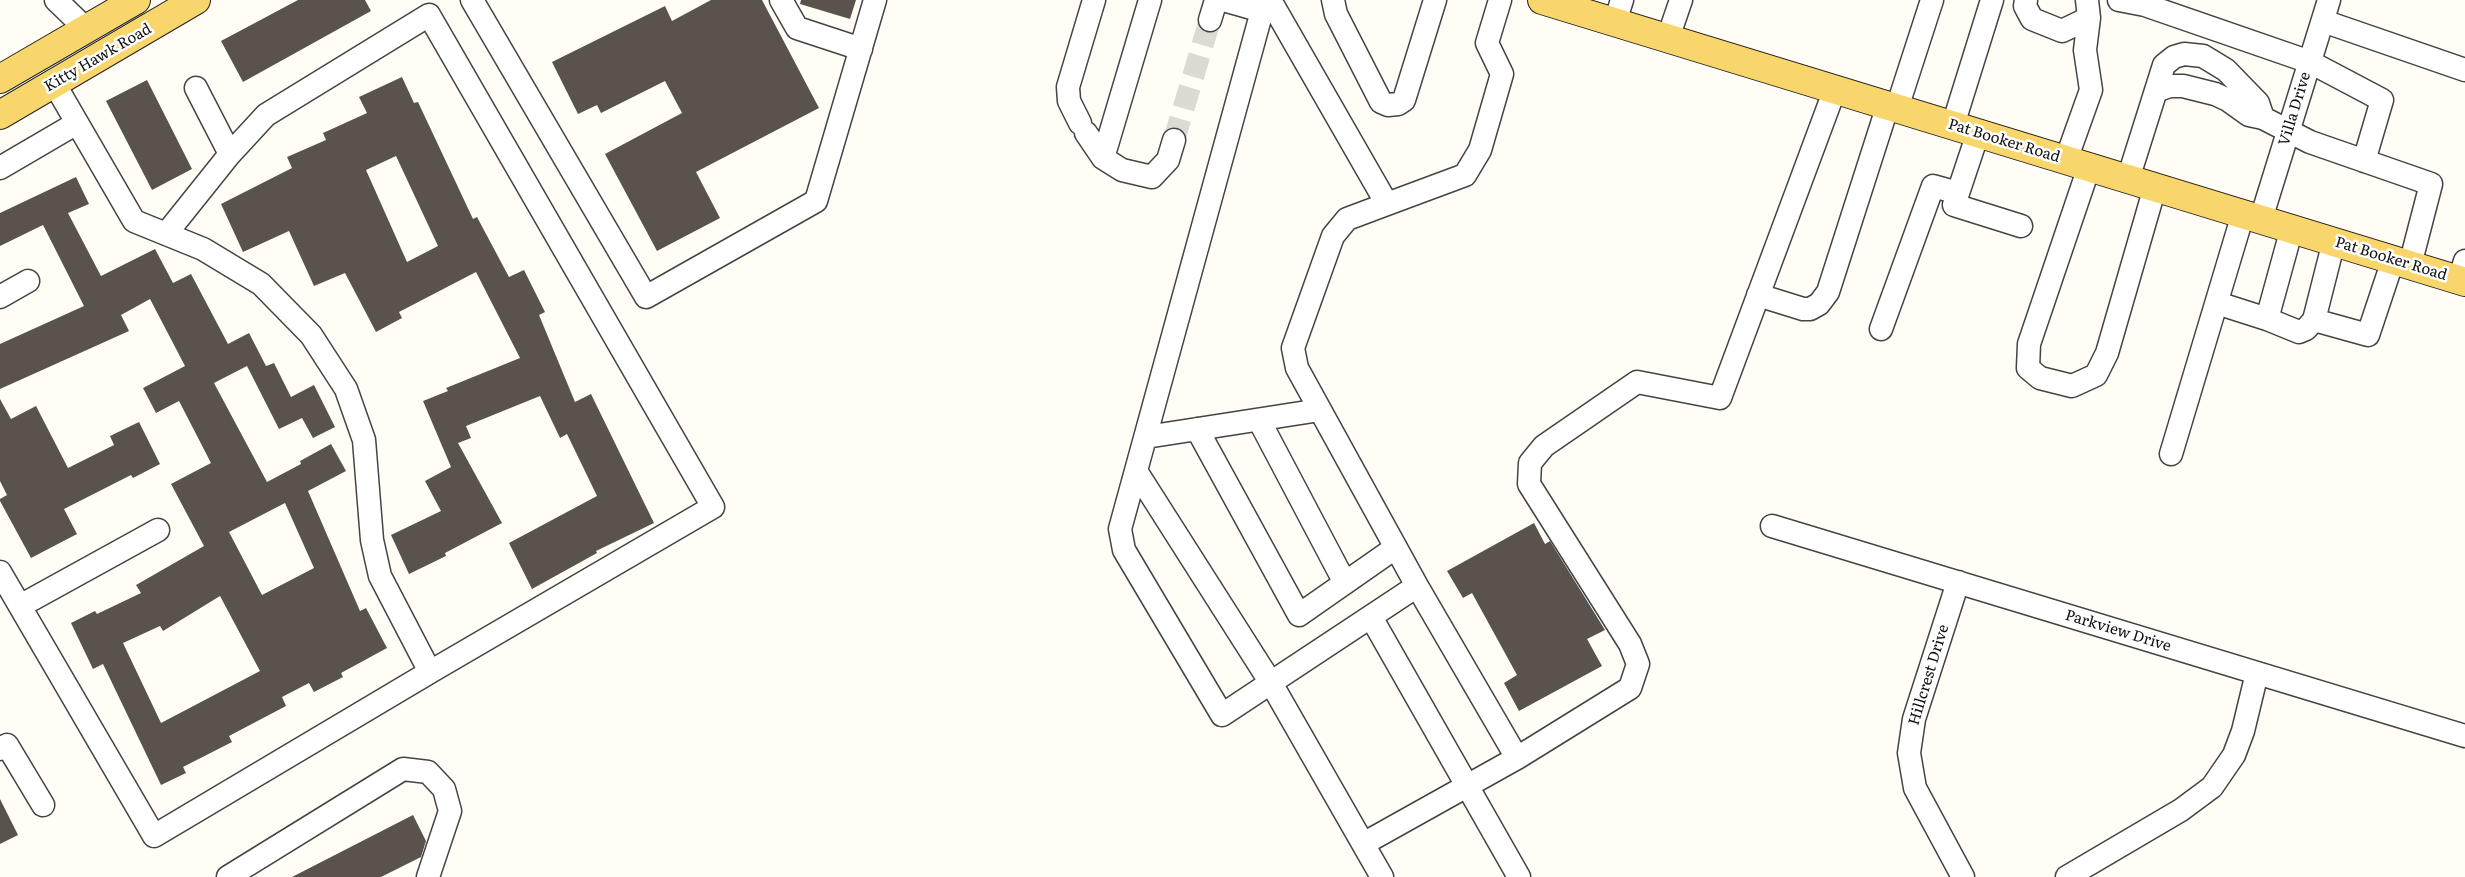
<!DOCTYPE html>
<style>
body{margin:0}
canvas{display:block;background:#fffdf5}
</style>
<canvas width="2465" height="877"></canvas>
<script>
const g = document.querySelector('canvas').getContext('2d');
g.lineJoin = 'round';
function fill(path, color) {
  g.fillStyle = color;
  g.fill(path, 'evenodd');
}
function shape(rows) {
  const path = new Path2D();
  for (const r of rows) {
    path.moveTo(r[0], r[1]);
    for (let i = 2; i < r.length; i += 2) path.lineTo(r[i], r[i + 1]);
  }
  return path;
}
function trace(path, color, width, dash) {
  g.strokeStyle = color;
  g.lineWidth = width;
  g.lineCap = dash ? 'butt' : 'round';
  g.setLineDash(dash || []);
  g.stroke(path);
}
function write(font, color, halo, rows, align = 'center') {
  g.font = font + ' Literata,serif';
  g.lineWidth = 5;
  g.setLineDash([]);
  g.textBaseline = 'middle';
  g.strokeStyle = halo;
  g.fillStyle = color;
  for (const [text, x, y, turn = 0] of rows) {
    g.save();
    g.translate(x, y);
    g.rotate((+turn || 0) * Math.PI / 180);
    g.textAlign = isNaN(turn) ? turn : align;
    if (halo) g.strokeText(text, 0, 0);
    g.fillText(text, 0, 0);
    g.restore();
  }
}
fill(shape([
 [298,0,365,0,371,11,243,82,221,41],
 [711,0,762,0,819,108,696,172,720,218,657,251,605,154,682,113,665,81,601,113,597,105,578,114,552,62,665,6,672,21],
 [801,0,856,0,850,19,800,4],
 [402,77,414,103,418,102,473,219,477,217,509,277,524,270,545,312,539,315,575,402,591,394,654,523,596,551,597,553,532,589,509,543,597,496,567,434,560,438,540,396,466,426,471,438,458,443,502,523,445,553,446,556,409,574,391,535,441,511,425,481,451,467,423,401,448,391,446,388,520,358,476,272,399,312,402,318,376,332,345,273,314,286,289,231,243,252,221,204,292,168,287,157,326,140,323,133,367,113,359,97],
 [396,156,438,246,407,262,366,170],
 [147,80,192,169,152,190,106,101],
 [76,177,89,204,68,213,101,276,155,249,173,283,191,274,228,344,249,333,266,366,274,363,291,397,314,385,335,427,313,438,302,418,279,429,247,366,214,383,267,482,301,464,300,461,331,444,346,471,308,491,360,611,366,608,387,648,341,673,343,677,314,692,309,683,282,697,286,706,229,736,232,742,183,767,186,773,161,785,103,664,93,669,71,623,95,611,97,614,141,593,136,585,204,546,171,484,211,463,179,401,156,413,143,388,185,366,150,299,121,315,129,331,0,389,0,344,84,306,43,225,0,246,0,213],
 [285,503,314,568,262,595,229,532],
 [220,596,260,671,161,723,123,643,160,626,163,631],
 [0,399,11,419,36,406,68,468,114,445,110,436,139,422,160,464,133,478,131,475,64,509,77,534,31,558,0,501,0,499,7,495,0,481],
 [1534,523,1545,544,1550,541,1605,630,1587,639,1602,666,1519,711,1504,683,1517,675,1472,593,1463,598,1447,571],
 [0,799,18,835,0,844],
 [413,815,426,841,421,857,381,877,292,877]
]), '#5a524d');
trace(shape([
 [1174,140,1210,20]
]), '#dbdad3', 22, [22, 11]);
const minor = shape([
 [56,0,86,29],
 [472,0,646,297,816,201,875,0],
 [781,0,797,28,861,49],
 [1223,0,1262,11],
 [1265,0,1120,529,1124,550,1222,715,1417,586,1517,758,1630,688,1638,664,1630,644,1529,484,1530,463,1544,446,1637,382,1720,398,1835,89],
 [1270,0,1387,204,1465,175,1480,150,1502,74,1487,43,1500,0],
 [1333,0,1336,14,1381,102,1388,105,1398,104,1404,100,1435,0],
 [2026,0,2025,6,2032,19,2062,31,2089,18],
 [2119,0,2145,5,2310,62,2382,100,2364,161],
 [1210,20,1216,0],
 [2323,21,2465,70],
 [1615,22,1622,0],
 [1668,38,1681,0],
 [196,88,230,154],
 [2158,90,2170,86,2183,86,2215,94,2228,100,2249,115,2263,118,2310,142,2431,184,2410,265],
 [1897,108,1932,0],
 [1080,123,1069,101,1068,87,1094,0],
 [1953,125,1992,0],
 [1086,133,1103,158,1122,170,1152,177,1168,160,1174,140],
 [1978,133,1954,205,2021,226],
 [1103,158,1150,0],
 [2066,160,2091,90,2085,50,2089,18,2087,0],
 [2089,167,2029,344,2028,368,2040,378,2072,386,2096,375,2107,353,2155,187],
 [0,168,77,123],
 [2128,179,2164,65,2174,57,2184,54,2203,56,2226,70,2258,103,2263,118],
 [1387,204,1347,219,1333,236,1293,348,1297,368,1417,586],
 [2261,219,2329,0],
 [166,234,230,154,266,115,429,15,713,507,430,672],
 [2334,241,2314,320,2368,335,2393,260],
 [2459,280,2465,261],
 [1758,295,1803,309,1810,309,1819,304,1828,292,1888,105],
 [0,297,28,281],
 [2217,303,2267,319,2292,228],
 [2267,319,2299,332,2306,329,2314,320],
 [1881,329,1933,186,1958,193],
 [1259,420,1345,583],
 [1197,429,1299,615,1395,548],
 [1146,437,1320,410],
 [2171,454,2243,214],
 [1136,471,1271,683,1382,877],
 [1772,526,2465,736],
 [0,572,154,836,430,672,380,576,372,540,364,440,346,389,311,335,261,284,203,249,134,221,54,83],
 [1958,582,1914,719,1909,753,1915,788,1963,877],
 [20,606,158,530],
 [1371,617,1519,877],
 [0,749,7,745,43,805],
 [1363,844,1517,758],
 [228,877,403,769,428,772,444,789,450,811,428,877],
 [2067,877,2181,810,2212,787,2234,755,2243,731,2257,673]
]);
const major = shape([
 [1542,0,2465,282],
 [0,79,136,0],
 [0,115,196,0]
]);
trace(minor, '#444', 25);
trace(major, '#222', 30);
trace(minor, '#fff', 22);
trace(major, '#f9d66b', 28);
write('15px', '#111', '#fff', [
 ["Kitty Hawk Road",98,58,-30],
 ["Villa Drive",2295,109,-73],
 ["Pat Booker Road",2004,141,17],
 ["Pat Booker Road",2391,259,17],
 ["Parkview Drive",2118,631,17],
 ["Hillcrest Drive",1929,675,-73]
]);
</script>
